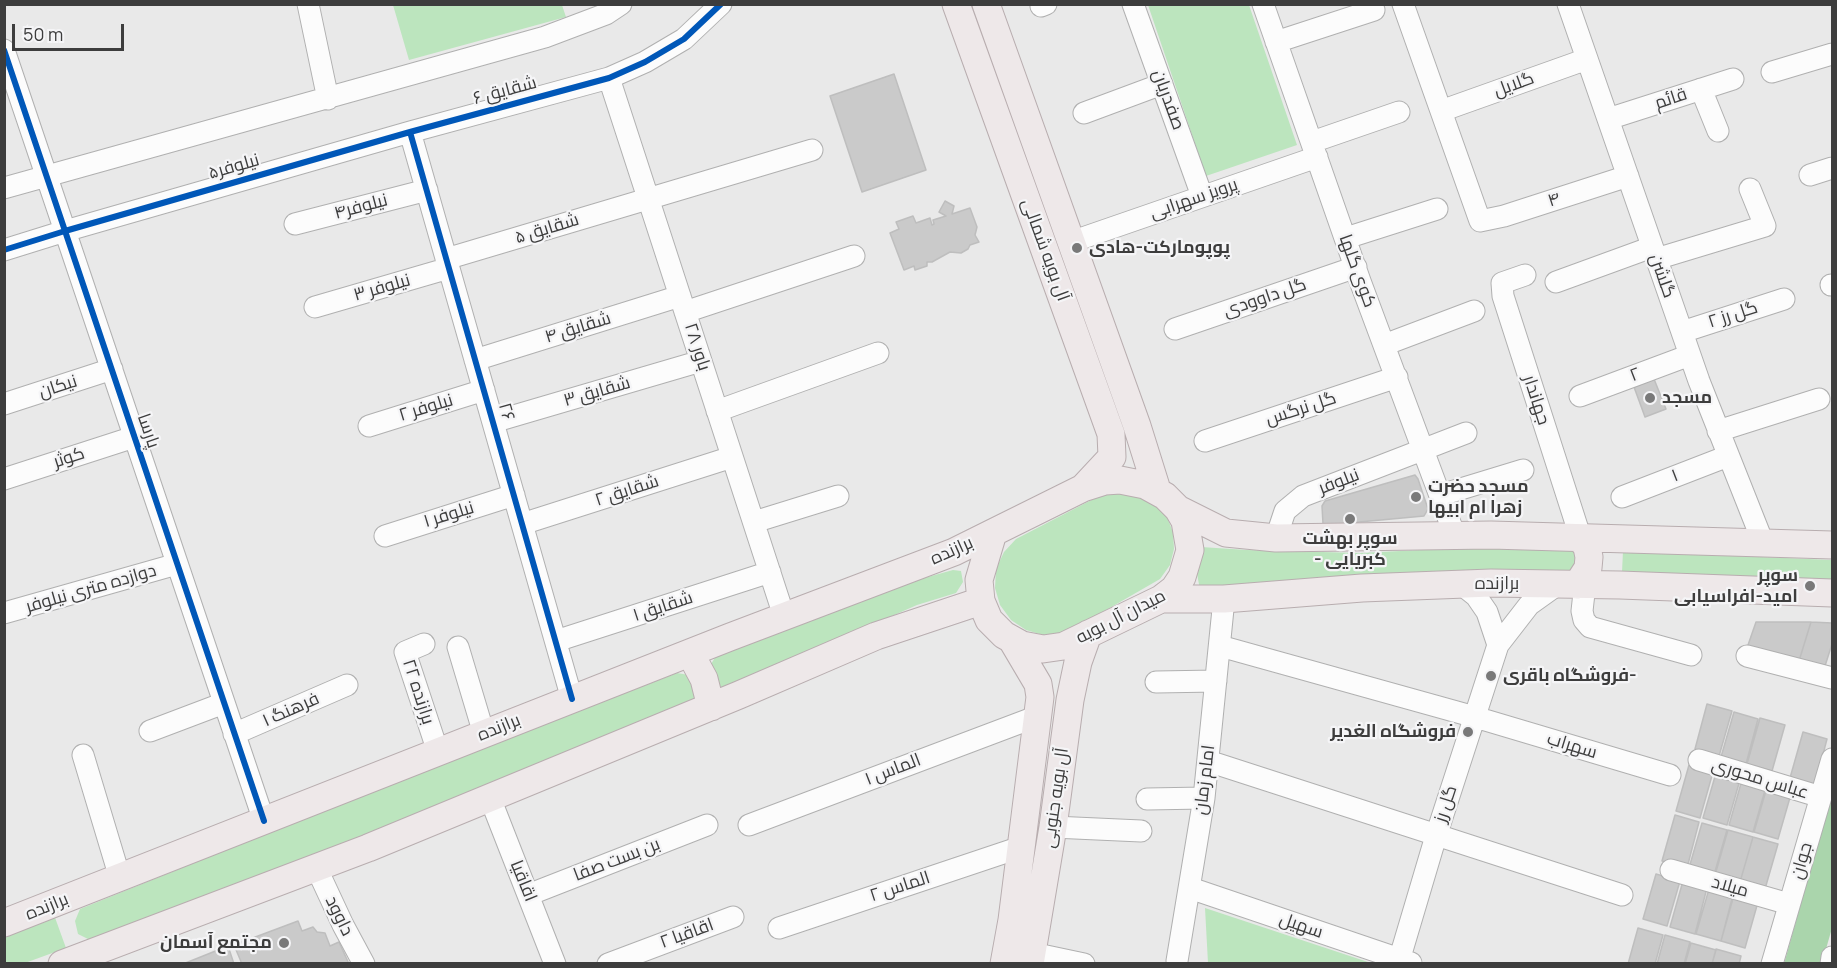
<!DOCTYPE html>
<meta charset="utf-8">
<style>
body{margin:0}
#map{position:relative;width:1837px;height:968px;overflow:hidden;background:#e9e9e9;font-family:Manrope,sans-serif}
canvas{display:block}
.frame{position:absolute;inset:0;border:6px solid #3d3d3d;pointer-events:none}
.scale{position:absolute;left:12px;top:24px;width:112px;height:27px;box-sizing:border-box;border:3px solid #3d3d3d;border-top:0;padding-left:8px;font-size:18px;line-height:21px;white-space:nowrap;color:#3d3d3d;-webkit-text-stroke:4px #f5f5f7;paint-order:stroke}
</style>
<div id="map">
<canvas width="1837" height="968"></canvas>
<div class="frame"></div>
<div class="scale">50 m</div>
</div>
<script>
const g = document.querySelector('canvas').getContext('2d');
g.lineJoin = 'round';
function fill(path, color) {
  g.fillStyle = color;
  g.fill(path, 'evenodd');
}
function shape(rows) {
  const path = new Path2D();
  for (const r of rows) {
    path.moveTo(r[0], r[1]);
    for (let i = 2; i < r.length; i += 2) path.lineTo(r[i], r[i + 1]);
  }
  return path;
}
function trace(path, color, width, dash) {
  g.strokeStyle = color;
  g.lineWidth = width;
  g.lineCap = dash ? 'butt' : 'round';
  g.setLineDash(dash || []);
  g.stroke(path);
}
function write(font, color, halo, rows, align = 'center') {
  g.font = font + ' Manrope,Cairo,sans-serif';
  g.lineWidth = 4.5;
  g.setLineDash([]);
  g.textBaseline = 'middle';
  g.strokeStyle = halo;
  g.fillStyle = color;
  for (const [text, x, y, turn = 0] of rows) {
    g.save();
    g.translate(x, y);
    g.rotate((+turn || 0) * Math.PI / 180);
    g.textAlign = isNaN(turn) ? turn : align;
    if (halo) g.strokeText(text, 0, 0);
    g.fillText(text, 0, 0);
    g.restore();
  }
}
fill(shape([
 [393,5,562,5,566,17,409,60],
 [1148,5,1249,5,1297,145,1206,176],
 [1124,491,1156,504,1167,517,1173,532,1174,549,1170,565,1160,579,1075,628,1059,634,1043,635,1026,630,1011,620,1000,605,995,588,996,569,1004,552,1016,539,1105,493],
 [1201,547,1247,550,1360,553,1481,547,1575,549,1575,573,1200,590,1196,568],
 [1623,551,1832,560,1832,582,1622,572],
 [953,570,961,571,963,582,956,593,917,605,724,690,712,680,708,669,716,656,917,580],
 [677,673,689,675,695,689,695,703,227,892,90,940,78,934,75,921,80,909,355,798],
 [1205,908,1371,963,1208,963],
 [53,912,66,948,25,963,5,964,5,931]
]), '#bce5be');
fill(shape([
 [1832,792,1832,928,1822,963,1784,964]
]), '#aad5ac');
const building = shape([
 [894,74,926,170,862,192,830,96,894,74],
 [945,201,954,206,952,214,970,208,977,227,975,235,979,242,970,245,968,249,961,253,950,252,932,262,927,262,927,266,915,270,914,266,904,270,890,233,899,229,896,222,913,216,916,223,930,218,932,225,934,224,933,220,946,216,939,212,945,201],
 [1654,379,1666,409,1645,417,1634,387,1654,379],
 [1415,475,1418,479,1428,509,1424,516,1327,525,1323,524,1322,506,1325,501,1415,475],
 [1756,622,1811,622,1799,661,1747,648,1756,622],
 [1811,622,1832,623,1832,644,1825,666,1799,661,1811,622],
 [1707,704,1732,711,1719,756,1695,749,1707,704],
 [1734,712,1758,719,1746,764,1721,757,1734,712],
 [1760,718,1785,725,1772,771,1747,764,1760,718],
 [1803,732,1827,739,1815,785,1790,778,1803,732],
 [1689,765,1713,772,1700,818,1676,811,1689,765],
 [1716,773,1740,780,1727,825,1703,818,1716,773],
 [1742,780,1766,787,1753,832,1729,825,1742,780],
 [1767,787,1791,794,1778,839,1754,832,1767,787],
 [1675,815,1699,822,1687,868,1662,861,1675,815],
 [1702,823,1727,830,1714,875,1689,868,1702,823],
 [1728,830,1753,837,1740,882,1715,875,1728,830],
 [1753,837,1778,844,1765,889,1740,882,1753,837],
 [1656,874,1680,881,1667,926,1643,919,1656,874],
 [1683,881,1707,888,1695,934,1670,927,1683,881],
 [1709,889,1733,895,1721,941,1696,934,1709,889],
 [1734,895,1758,902,1745,948,1721,941,1734,895],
 [298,921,302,931,313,927,317,932,325,933,330,946,339,942,349,964,242,964,234,945,298,921],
 [1638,928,1663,935,1655,964,1628,964,1638,928],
 [1665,935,1690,942,1684,964,1657,964,1665,935],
 [1691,943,1716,950,1712,964,1685,964,1691,943],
 [228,946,234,964,183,964,228,946],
 [1716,949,1741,956,1739,964,1712,964,1716,949]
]);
fill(building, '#cacaca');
trace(building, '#bebebe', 1.5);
const minor = shape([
 [308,4,328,99],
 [1133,4,1202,196],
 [1263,4,1360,281,1455,536],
 [1403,4,1480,221,1504,216,1628,176],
 [1568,4,1699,381,1764,545],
 [1041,6,1046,4],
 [1276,42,1374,10],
 [4,50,264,821],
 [1772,72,1832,54],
 [609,78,784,616],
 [1701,89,1718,131],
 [1441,111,1587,59],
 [1084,113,1162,84],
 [1608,119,1733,79],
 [410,132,572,699],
 [1312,142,1399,112],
 [1810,175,1832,168],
 [4,188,545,37,606,14,621,4],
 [295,224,427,190],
 [1346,238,1437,209],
 [1071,242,1317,157],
 [4,250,65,231,410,132,609,78,645,62,684,39,721,4],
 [446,259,812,150],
 [1656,259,1765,226,1750,189],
 [1525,275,1502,283,1503,296,1581,539],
 [1556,282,1652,247],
 [1831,285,1832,285],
 [315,307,449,268],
 [685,312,854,256],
 [1175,329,1356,267],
 [1682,332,1784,299],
 [1384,345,1474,311],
 [475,360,680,296],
 [1580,396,1690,355],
 [4,404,112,369],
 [717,411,878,353],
 [493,422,701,361],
 [369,426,484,390],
 [1718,431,1819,399],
 [1205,441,1397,377],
 [4,479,134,437],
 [1441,495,1523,470],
 [1622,497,1728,456],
 [754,522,838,496],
 [522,524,732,457],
 [385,536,514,495],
 [1276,538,1285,511,1303,496,1466,433],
 [1461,584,1476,596,1487,612,1498,645],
 [1585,584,1582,611,1584,620,1590,627,1691,655],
 [4,613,177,564],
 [556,641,770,572],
 [424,644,405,652,438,752],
 [1220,646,1475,717,1670,775],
 [458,647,484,734],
 [1747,656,1832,678],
 [1156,682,1216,681],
 [150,731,224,703],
 [234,734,347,685],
 [83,755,120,878],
 [1699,760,1821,797],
 [1208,761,1622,895],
 [490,798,555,964],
 [1147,799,1204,798],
 [749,825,1038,716],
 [1053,827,1141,831],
 [316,867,343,925,364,964],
 [1671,870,1789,904],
 [1190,888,1411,963],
 [528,895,707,825],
 [779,928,1021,847],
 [1032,953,1084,964],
 [1177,961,1204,798,1224,599],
 [608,964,733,917],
 [1398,964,1436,836,1498,645,1529,605,1557,585],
 [1772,964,1832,759],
 [1831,964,1832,957]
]);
const major = shape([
 [956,4,1111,434,1112,457,1084,487],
 [986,4,1137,426,1157,490],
 [1178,509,1226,533,1276,538,1491,535,1832,545],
 [1577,585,1588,568,1589,557,1587,547,1581,539],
 [1161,599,1224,599,1362,588,1491,583,1620,585,1832,593],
 [690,653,704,679,711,707],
 [4,923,730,637,954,552,1083,488,1105,481,1120,480,1145,485,1165,496,1178,509,1185,521,1190,550,1182,577,1174,589,1161,599,1064,646,1043,649,1022,645,1004,635,989,620,981,601,979,580,993,533],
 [62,964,368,848,739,695,876,636,981,601],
 [1004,964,1012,920,1040,697,1038,684,1012,640],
 [1030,964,1053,827,1070,700,1078,662,1088,634]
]);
trace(minor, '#b0b0b0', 23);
trace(major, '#b8adaf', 29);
trace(minor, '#fcfcfc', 21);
trace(major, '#eee8e9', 27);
trace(shape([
 [4,50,264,821],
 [410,132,572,699],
 [4,250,65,231,410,132,609,78,645,62,684,39,721,4]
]), '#0057b8', 6);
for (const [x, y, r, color] of [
 [1077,248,6,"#797979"],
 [1650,398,6,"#797979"],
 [1416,497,6,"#797979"],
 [1350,519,6,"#797979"],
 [1810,586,6,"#797979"],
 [1491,676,6,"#797979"],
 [1468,732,6,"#797979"],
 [284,943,6,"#797979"]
]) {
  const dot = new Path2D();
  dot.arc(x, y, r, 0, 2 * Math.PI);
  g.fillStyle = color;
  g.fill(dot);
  trace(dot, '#f5f5f7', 2);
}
write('18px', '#3d3d3d', '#f5f5f7', [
 ["گلایل",1514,85,-20],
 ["شقایق ۶",505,91,-15],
 ["قائم",1671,99,-18],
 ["صفدریان",1168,100,70],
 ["نیلوفر۵",234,167,-16],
 ["پرویز سهرابی",1194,199,-19],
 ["۴",1554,200,-18],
 ["نیلوفر۴",361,207,-15],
 ["شقایق ۵",547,229,-17],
 ["آل بویه شمالی",1045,250,70],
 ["کوی گلها",1357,271,70],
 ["گلشن",1662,276,71],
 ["نیلوفر ۳",382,288,-16],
 ["گل داوودی",1265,298,-19],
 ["گل رز ۲",1733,315,-18],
 ["شقایق ۴",578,328,-17],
 ["باور ۲۸",697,347,72],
 ["۲",1635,375,-21],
 ["نیکان",58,387,-18],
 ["شقایق ۳",597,392,-16],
 ["جهاندار",1536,400,72],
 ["نیلوفر ۲",426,408,-17],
 ["گل نرگس",1301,409,-18],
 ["۲۶",506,412,74],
 ["پارسا",148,431,71],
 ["کوثر",69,458,-18],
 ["۱",1675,476,-21],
 ["نیلوفر",1339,482,-21],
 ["شقایق ۲",627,491,-18],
 ["نیلوفر ۱",449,515,-17],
 ["برازنده",952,551,-24],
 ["برازنده",1497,584],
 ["دوازده متری نیلوفر",91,589,-16],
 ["شقایق ۱",663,607,-18],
 ["میدان آل بویه",1121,617,-27],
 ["برازنده ۲۲",418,692,72],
 ["فرهنگ ۱",291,710,-24],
 ["برازنده",499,728,-22],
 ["سهراب",1572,746,17],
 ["الماس ۱",893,770,-21],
 ["عباس محوری",1760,779,17],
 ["امام زمان",1205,780,-83],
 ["آل بویه جنوبی",1056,798,-82],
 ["گل رز",1446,804,-72],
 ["بن بست صفا",617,860,-21],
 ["جوان",1802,861,-74],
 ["اقاقیا",523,881,68],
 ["الماس ۲",900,887,-18],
 ["میلاد",1730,887,16],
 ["برازنده",47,907,-22],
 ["داوود",339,916,64],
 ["سهیل",1301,926,19],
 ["اقاقیا ۲",687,934,-20]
]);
write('bold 18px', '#3d3d3d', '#f5f5f7', [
 ["پوپومارکت-هادی",1089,248],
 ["مسجد",1662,398],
 ["مسجد حضرت",1428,487],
 ["زهرا ام ابیها",1428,508],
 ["سوپر بهشت",1350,539,"center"],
 ["- کبریایی",1350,560,"center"],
 ["سوپر",1798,576,"right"],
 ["امید-افراسیابی",1798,597,"right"],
 ["فروشگاه باقری-",1503,676],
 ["فروشگاه الغدیر",1456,732,"right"],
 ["مجتمع آسمان",272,943,"right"]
], 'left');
</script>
